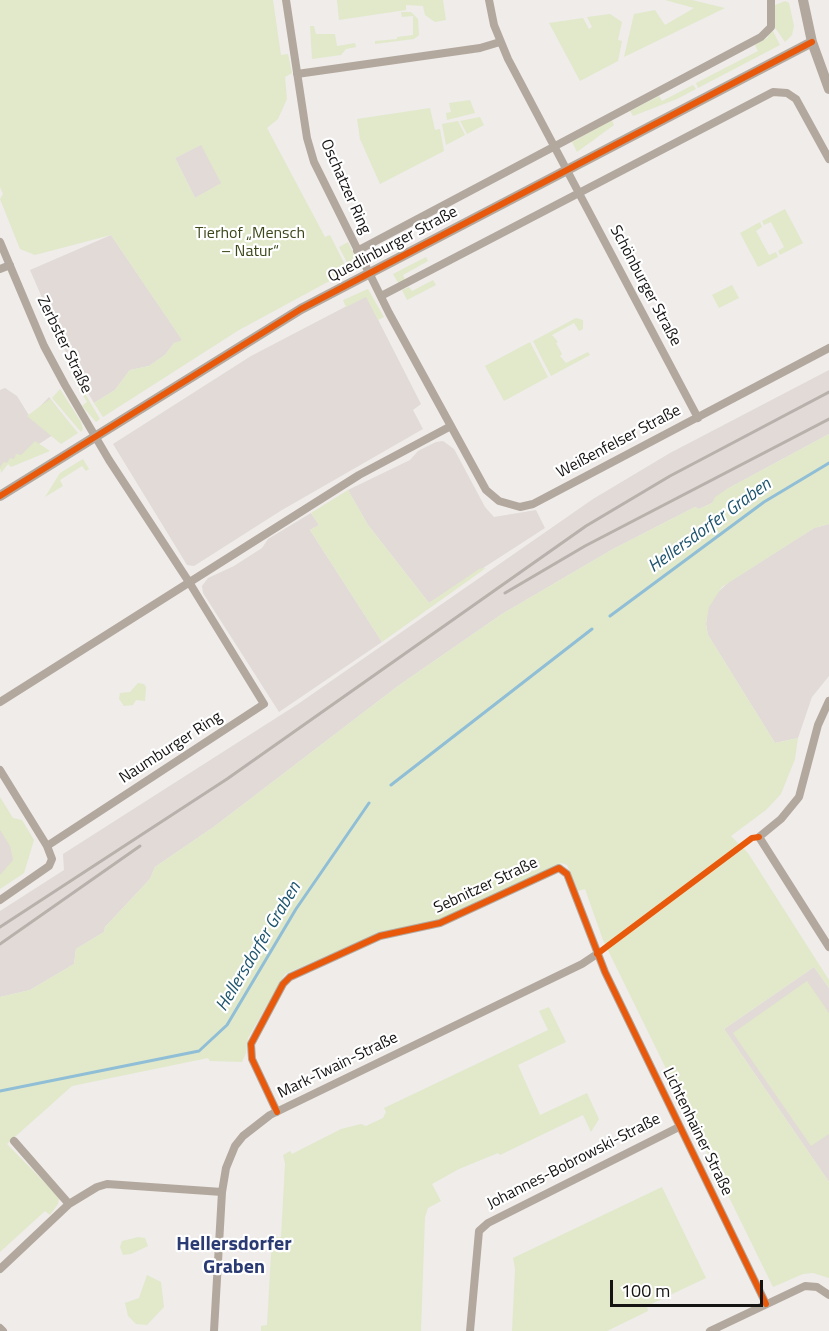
<!DOCTYPE html>
<meta charset="utf-8">
<style>
body{margin:0}
#map{position:relative;width:829px;height:1331px;overflow:hidden;background:#efecea;font-family:"Titillium Web",sans-serif}
canvas{display:block}
.scale{position:absolute;left:610px;top:1280px;width:153px;height:27px;box-sizing:border-box;border:3px solid #161413;border-top:0;padding-left:8px;font-size:18px;line-height:21px;white-space:nowrap;color:#161413;-webkit-text-stroke:4px #fff;paint-order:stroke}
</style>
<div id="map">
<canvas width="829" height="1331"></canvas>
<div class="scale">100 m</div>
</div>
<script>
const g = document.querySelector('canvas').getContext('2d');
g.lineJoin = 'round';
function fill(path, color) {
  g.fillStyle = color;
  g.fill(path, 'evenodd');
}
function shape(rows) {
  const path = new Path2D();
  for (const r of rows) {
    path.moveTo(r[0], r[1]);
    for (let i = 2; i < r.length; i += 2) path.lineTo(r[i], r[i + 1]);
  }
  return path;
}
function trace(path, color, width, dash) {
  g.strokeStyle = color;
  g.lineWidth = width;
  g.lineCap = dash ? 'butt' : 'round';
  g.setLineDash(dash || []);
  g.stroke(path);
}
function write(font, color, halo, rows, align = 'center') {
  g.font = font + ' "Titillium Web",sans-serif';
  g.lineWidth = 4.5;
  g.setLineDash([]);
  g.textBaseline = 'middle';
  g.strokeStyle = halo;
  g.fillStyle = color;
  for (const [text, x, y, turn = 0] of rows) {
    g.save();
    g.translate(x, y);
    g.rotate((+turn || 0) * Math.PI / 180);
    g.textAlign = isNaN(turn) ? turn : align;
    if (halo) g.strokeText(text, 0, 0);
    g.fillText(text, 0, 0);
    g.restore();
  }
}
fill(shape([
 [202,144,222,183,195,198,175,158],
 [111,235,183,341,174,343,165,355,149,366,130,370,115,390,94,403,70,362,30,270],
 [366,296,421,404,413,410,423,429,282,510,194,566,187,565,113,444,251,356],
 [829,370,829,434,727,489,712,503,699,509,695,507,613,549,502,614,398,686,215,826,155,867,150,879,105,927,104,932,76,949,74,964,30,990,0,997,0,911,64,870,63,854,298,704,593,499,670,453],
 [5,388,17,396,30,417,49,397,70,424,0,469,0,390],
 [443,441,454,449,485,507,494,517,536,510,545,528,429,603,368,525,348,490,410,460,418,451,436,442],
 [311,513,319,525,310,530,382,642,279,712,203,593,202,586,208,578,234,566,262,548,268,539],
 [829,524,829,676,812,697,798,738,775,743,708,635,706,624,708,607,716,594,729,582,814,528],
 [0,813,29,858,0,877],
 [814,967,829,988,829,1182,724,1029]
]), '#e1dad6');
fill(shape([
 [0,0,273,0,281,55,288,54,292,73,285,77,287,99,278,119,267,128,325,237,330,235,348,271,239,330,103,417,94,403,115,390,130,370,149,366,165,355,174,343,182,340,111,235,35,255,20,249,0,199,3,194,0,187],
 [201,145,221,183,195,198,175,158],
 [337,0,443,0,446,20,435,22,425,15,423,6,406,5,406,10,339,20],
 [665,0,692,0,725,8,624,57,634,14,655,10,665,25,694,8],
 [785,1,789,3,794,26,792,35,785,42,773,25,773,6],
 [401,12,411,12,418,19,419,35,414,39,375,44,375,41,397,39,397,37,413,35,413,16,402,17],
 [610,14,622,22,618,40,622,41,618,61,580,81,549,23,583,18,589,29,592,27,587,17],
 [310,26,314,26,316,34,335,34,337,46,355,43,356,47,346,49,341,55,312,59],
 [772,29,780,45,698,88,696,83,758,51,755,45,767,38],
 [693,85,696,89,677,99,633,116,630,111,659,96,662,101],
 [470,100,475,113,447,120,446,113,451,112,449,103],
 [430,108,435,130,440,129,444,151,380,184,360,139,357,119],
 [480,117,484,125,467,134,460,121],
 [612,120,614,125,577,152,572,142],
 [458,121,465,135,446,145,442,124],
 [785,209,803,243,780,255,778,251,784,247,771,222,764,225,762,221],
 [760,222,762,227,756,231,769,255,776,252,778,257,758,267,740,233],
 [348,242,359,265,351,270,339,247],
 [426,257,428,261,403,275,405,280,399,284,393,274],
 [433,280,436,285,407,300,402,290,409,287,412,291],
 [732,285,739,298,719,308,712,295],
 [368,289,384,317,378,320,366,297,346,307,343,300],
 [576,318,583,320,583,329,579,331,574,323,552,335,558,342,556,343,562,354,560,356,566,363,588,352,590,355,551,376,533,341],
 [530,342,548,377,504,401,485,366],
 [77,380,100,419,96,422,82,406,87,402,74,381],
 [60,389,81,422,83,429,81,432,52,398],
 [50,399,78,433,61,444,27,416],
 [829,434,829,524,814,528,722,587,709,607,706,624,708,635,775,743,798,738,795,759,781,794,766,810,731,836,748,853,829,980,829,988,814,967,724,1029,829,1182,829,1278,813,1273,803,1274,773,1287,603,940,585,889,578,891,567,865,561,863,440,921,381,932,285,974,248,1038,246,1053,242,1062,210,1061,208,1058,72,1086,7,1144,54,1192,59,1198,58,1204,50,1215,45,1211,0,1252,0,997,30,990,74,964,76,949,104,932,105,927,150,879,155,867,215,826,398,686,502,614,613,549,695,507,699,509,712,503,715,497,727,489],
 [35,441,50,451,11,467,8,464,1,473,0,467,4,462,7,463,10,458,14,459,16,454,21,455],
 [83,459,89,469,86,471,82,466,60,480,63,486,45,497,60,473],
 [348,490,368,525,429,603,479,569,486,568,382,642,310,530,319,525,311,513],
 [138,683,144,684,146,687,145,701,136,700,133,705,124,706,119,699,120,693,130,692],
 [0,797,13,818,22,820,34,840,24,873,0,889,0,875,13,860,10,846,0,830],
 [807,981,829,1013,829,1134,811,1146,733,1033],
 [549,1007,566,1042,518,1065,540,1115,587,1093,599,1119,591,1132,583,1115,500,1155,498,1153,459,1169,432,1184,441,1201,428,1208,425,1217,421,1331,261,1331,261,1326,267,1325,272,1237,281,1237,285,1164,283,1155,290,1151,292,1154,341,1129,361,1124,366,1126,383,1118,386,1112,384,1108,548,1030,539,1011],
 [662,1187,706,1278,647,1306,648,1311,607,1331,512,1331,515,1269,513,1258],
 [138,1237,145,1238,148,1246,131,1254,123,1255,120,1247,122,1241],
 [147,1275,161,1282,164,1307,147,1325,136,1324,128,1316,125,1303,139,1298]
]), '#e1e9ca');
trace(shape([
 [610,616,764,502,829,463],
 [391,785,592,629],
 [0,1091,199,1051,227,1025,296,909,369,803]
]), '#8fbed6', 3);
trace(shape([
 [286,0,307,138,314,162,389,313,486,490,499,501,520,507,533,504,829,348],
 [489,0,494,25,508,59,698,418],
 [297,74,480,48,500,42],
 [0,242,44,346,65,385,109,460,189,582,264,704,47,846],
 [357,251,761,37,771,27,771,0],
 [0,269,10,265],
 [381,296,773,92,787,93,796,99,829,159],
 [829,701,818,725,799,797,781,819,759,837,829,947],
 [0,702,359,475,451,426],
 [0,770,47,846,52,859,49,866,0,900],
 [277,1112,252,1059,251,1044,283,984,290,977,380,936,440,923,559,868,567,874,605,972,766,1304],
 [14,1141,69,1204],
 [0,1269,69,1204,97,1187,107,1184,222,1192],
 [0,1328,3,1331],
 [214,1331,222,1192,226,1168,235,1146,243,1136,270,1115,582,964,597,954],
 [470,1331,479,1231,488,1223,679,1127],
 [710,1331,805,1286,817,1287,829,1295]
]), '#b3a89e', 8);
trace(shape([
 [803,0,812,42,829,89],
 [0,496,301,309,812,42]
]), '#b3a89e', 10);
trace(shape([
 [505,593,585,546,829,419],
 [0,927,227,779,586,526,670,476,829,392],
 [0,944,140,846]
]), '#b7b0ab', 3);
trace(shape([
 [0,496,301,309,812,42],
 [597,954,752,838,759,837],
 [277,1112,252,1059,251,1044,283,984,290,977,380,936,440,923,559,868,567,874,605,972,766,1304]
]), '#e8590c', 6);
write('16px', '#161413', '#fff', [
 ["Oschatzer Ring",345,187,66],
 ["Quedlinburger Straße",393,245,-28],
 ["Schönburger Straße",645,286,62],
 ["Zerbster Straße",64,345,64],
 ["Weißenfelser Straße",619,442,-28],
 ["Naumburger Ring",171,748,-33],
 ["Sebnitzer Straße",486,886,-25],
 ["Mark-Twain-Straße",338,1066,-26],
 ["Lichtenhainer Straße",697,1132,64],
 ["Johannes-Bobrowski-Straße",574,1162,-27]
]);
write('16px', '#3b4719', '#fff', [
 ["Tierhof „Mensch",250,234],
 ["– Natur“",250,252]
]);
write('italic 18px', '#1e546e', '#fff', [
 ["Hellersdorfer Graben",710,526,-36],
 ["Hellersdorfer Graben",259,947,-59]
]);
write('bold 20px', '#2a3a73', '#fff', [
 ["Hellersdorfer",234,1245],
 ["Graben",234,1268]
]);
</script>
